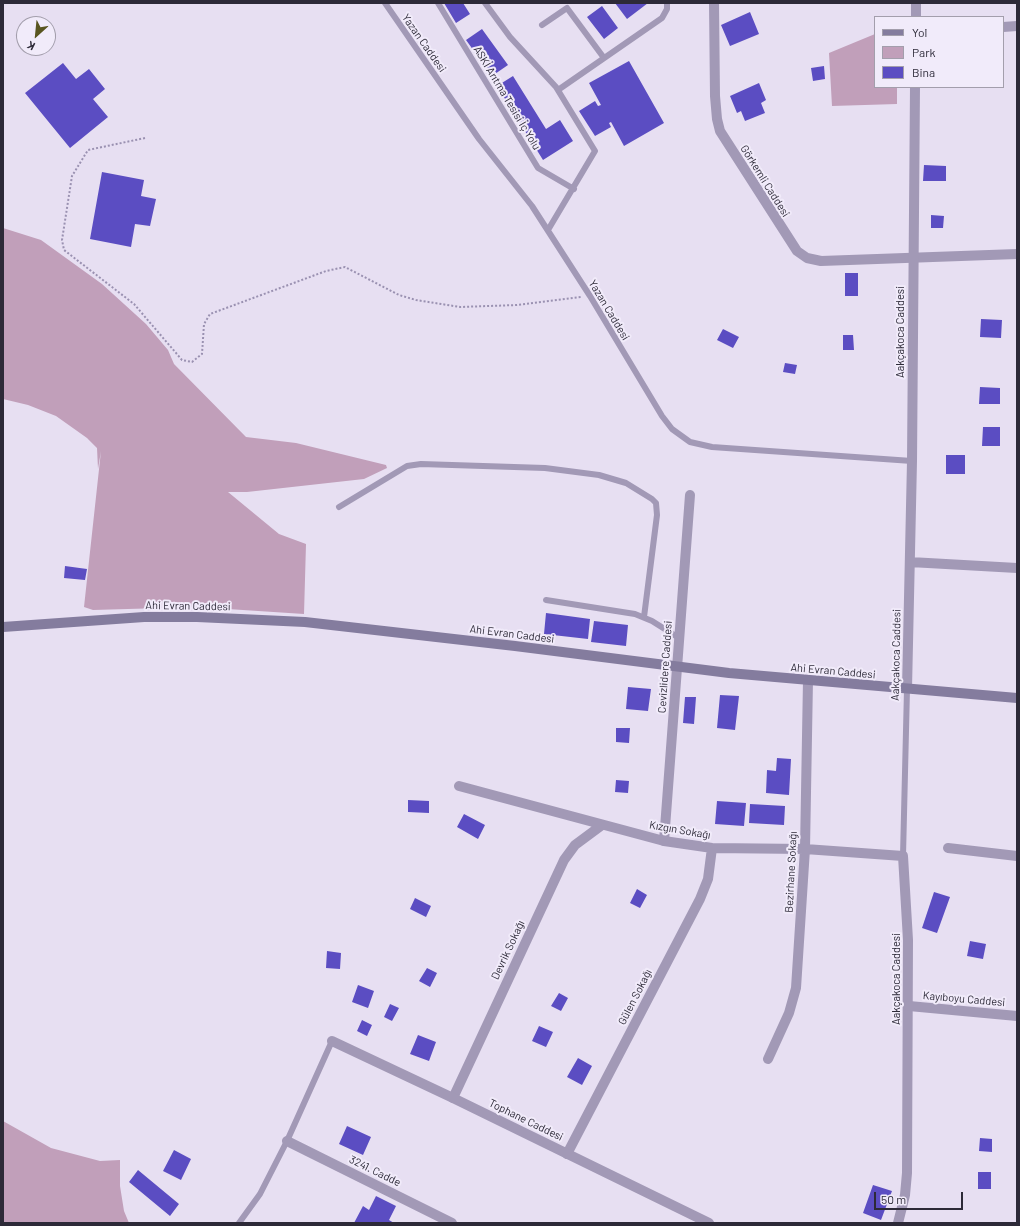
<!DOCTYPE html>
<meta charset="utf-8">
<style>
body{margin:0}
#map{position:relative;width:1020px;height:1226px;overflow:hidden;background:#e7dff2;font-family:Barlow,sans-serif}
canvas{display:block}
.frame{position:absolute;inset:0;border:4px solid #2d2a38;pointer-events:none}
.legend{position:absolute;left:874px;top:16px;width:130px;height:72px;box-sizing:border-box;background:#f1ebfa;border:1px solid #a39eac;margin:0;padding:5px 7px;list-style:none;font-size:12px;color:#2d2a38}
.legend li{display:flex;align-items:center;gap:8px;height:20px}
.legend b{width:20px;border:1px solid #a39eac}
.north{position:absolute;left:16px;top:16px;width:40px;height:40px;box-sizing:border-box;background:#f1ebfa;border:1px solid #a39eac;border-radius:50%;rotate:207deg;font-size:11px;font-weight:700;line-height:16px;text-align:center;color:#2d2a38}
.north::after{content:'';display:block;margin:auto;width:14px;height:18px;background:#595520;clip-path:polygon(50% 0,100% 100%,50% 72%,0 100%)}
.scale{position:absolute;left:874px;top:1192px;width:89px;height:18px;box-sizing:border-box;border:2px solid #2d2a38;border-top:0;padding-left:5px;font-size:12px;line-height:14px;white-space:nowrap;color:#2d2a38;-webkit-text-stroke:3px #f1ebfa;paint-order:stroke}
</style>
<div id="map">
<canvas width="1020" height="1226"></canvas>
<div class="frame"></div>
<ul class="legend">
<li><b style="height:5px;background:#847c9e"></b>Yol</li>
<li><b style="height:11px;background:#c19fba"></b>Park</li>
<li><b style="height:11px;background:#5b4dc2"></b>Bina</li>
</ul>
<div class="north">K</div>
<div class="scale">50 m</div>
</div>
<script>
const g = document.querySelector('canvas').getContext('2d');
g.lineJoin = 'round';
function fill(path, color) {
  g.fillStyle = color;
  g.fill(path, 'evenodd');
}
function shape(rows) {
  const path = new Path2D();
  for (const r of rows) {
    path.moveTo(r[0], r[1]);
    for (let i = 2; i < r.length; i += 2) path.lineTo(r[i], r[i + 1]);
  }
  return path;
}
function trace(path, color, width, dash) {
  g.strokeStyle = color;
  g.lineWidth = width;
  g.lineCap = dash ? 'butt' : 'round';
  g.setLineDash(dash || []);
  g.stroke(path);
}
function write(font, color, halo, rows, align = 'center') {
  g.font = font + ' Barlow,sans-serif';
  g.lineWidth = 4;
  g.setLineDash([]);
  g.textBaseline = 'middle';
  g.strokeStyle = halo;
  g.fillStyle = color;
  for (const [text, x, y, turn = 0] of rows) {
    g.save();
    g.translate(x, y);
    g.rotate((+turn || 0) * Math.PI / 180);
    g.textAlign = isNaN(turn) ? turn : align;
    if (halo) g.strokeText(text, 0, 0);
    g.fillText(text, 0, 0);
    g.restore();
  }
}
fill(shape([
 [875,34,875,87,897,87,897,104,832,106,829,53],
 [3,228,41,240,102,284,146,324,168,350,174,364,246,437,296,443,386,465,387,468,364,479,247,492,228,492,279,534,306,544,304,614,197,607,93,610,84,607,101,451,98,469,97,448,87,438,56,416,28,405,3,399],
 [3,1121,51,1148,100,1161,120,1160,120,1186,124,1211,129,1223,3,1223]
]), '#c19fba');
fill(shape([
 [444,3,463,3,470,14,456,23],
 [615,3,648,3,627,19],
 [602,6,618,28,604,39,587,17],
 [750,12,759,34,730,46,721,25],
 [482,29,508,65,492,76,466,40],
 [629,61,664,123,624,146,611,122,609,123,611,127,595,136,579,111,595,101,598,106,601,105,589,83],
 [63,63,76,79,89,69,105,89,93,99,108,117,70,148,25,93],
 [824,66,825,79,813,81,811,68],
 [513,76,546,129,560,120,573,141,543,160,497,86],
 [759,83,766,100,761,103,765,113,745,121,741,111,737,113,730,96],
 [924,165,946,166,946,181,923,181],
 [102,172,144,180,141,196,156,199,150,226,135,224,131,247,90,239],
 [931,215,944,216,943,228,931,228],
 [845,273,858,273,858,296,845,296],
 [981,319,1002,320,1001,338,980,337],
 [723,329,739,337,733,348,717,340],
 [843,335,853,335,854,350,843,350],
 [785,363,797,365,795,374,783,372],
 [980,387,1000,388,1000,404,979,404],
 [983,427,1000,427,1000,446,982,446],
 [946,455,965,455,965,474,946,474],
 [65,566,87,569,85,580,64,578],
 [546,613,590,619,588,639,544,634],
 [594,621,628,625,626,646,591,642],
 [628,687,651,689,648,711,626,709],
 [720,695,739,696,735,730,717,728],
 [685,697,696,697,694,724,683,723],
 [616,728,630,728,629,743,616,742],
 [777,758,791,759,789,795,766,793,767,770,776,771],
 [616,780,629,781,628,793,615,792],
 [408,800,429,801,429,813,408,812],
 [717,801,746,803,744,826,715,824],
 [750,804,785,806,784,825,749,823],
 [464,814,485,825,478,839,457,827],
 [637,889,647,895,640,908,630,903],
 [934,892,950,897,937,933,922,928],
 [415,898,431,906,426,917,410,909],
 [970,941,986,944,983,959,967,956],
 [327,951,341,953,340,969,326,968],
 [427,968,437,973,430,987,419,981],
 [358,985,374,991,368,1008,352,1002],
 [559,993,568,998,561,1011,551,1006],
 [390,1004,399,1008,392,1021,384,1017],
 [362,1020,372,1025,367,1036,357,1031],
 [539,1026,553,1032,546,1047,532,1041],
 [418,1035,436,1042,429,1061,410,1054],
 [578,1058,592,1066,582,1085,567,1077],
 [347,1126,371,1137,363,1155,339,1144],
 [980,1138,992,1139,992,1152,979,1151],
 [174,1150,191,1159,181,1180,163,1171],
 [138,1170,179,1204,170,1216,129,1182],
 [978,1172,991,1172,991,1189,978,1189],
 [873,1185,892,1191,881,1220,863,1213],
 [376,1196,396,1206,389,1220,394,1223,354,1223,363,1206,369,1210]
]), '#5b4dc2');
trace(shape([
 [145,138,88,150,72,176,62,240,64,250,134,304,182,360,192,362,202,354,204,324,210,314,326,271,345,267,399,295,416,300,460,307,517,305,581,297]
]), '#9a91b1', 2, [2, 2]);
trace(shape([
 [385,3,479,139,532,206,590,296,662,416,672,429,690,442,712,447,912,461],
 [438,3,538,168,574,189],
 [485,3,510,37,556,87,595,151,548,230],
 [542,25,567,8,604,58],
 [558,90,662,18,667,9,667,3],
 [339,507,407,466,421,464,545,468,599,475,626,483,652,499,656,503,657,515,644,617],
 [546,600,635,614,652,621,679,638],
 [903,856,907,689],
 [239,1223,260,1194,287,1141,332,1041]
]), '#a299b6', 6);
trace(shape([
 [714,3,715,96,717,119,720,131,797,251,807,258,821,261,1017,254],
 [1003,27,1017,26],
 [459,786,664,841,712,848,805,849,903,856,908,940,907,1173,905,1195,898,1223],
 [948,848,1017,856],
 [768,1059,789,1013,796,988,805,849,808,680],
 [453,1098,564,860,575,845,602,825],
 [287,1141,452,1223],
 [567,1154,700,899,708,879,712,848]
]), '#a299b6', 10);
trace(shape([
 [916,3,916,17],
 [910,562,1017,568],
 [907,689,912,461,915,87],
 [664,841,690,495],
 [909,1006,1017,1016],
 [332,1041,453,1098,709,1223]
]), '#a299b6', 10);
trace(shape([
 [3,627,144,617,197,617,305,622,515,646,729,673,1017,698]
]), '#847c9e', 10);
write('11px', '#2d2a38', '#f1ebfa', [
 ["Yazan Caddesi",424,43,55],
 ["ASKİ Arıtma Tesisi İç Yolu",507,98,59],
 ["Görkemli Caddesi",765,181,58],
 ["Yazan Caddesi",609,310,59],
 ["Aakçakoca Caddesi",900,332,-90],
 ["Ahi Evran Caddesi",188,606,1],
 ["Ahi Evran Caddesi",512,634,7],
 ["Aakçakoca Caddesi",896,655,-89],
 ["Cevizlidere Caddesi",665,667,-86],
 ["Ahi Evran Caddesi",833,671,5],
 ["Kızgın Sokağı",680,830,10],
 ["Bezirhane Sokağı",791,872,-87],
 ["Devrik Sokağı",508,950,-65],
 ["Aakçakoca Caddesi",896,979,-90],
 ["Gülen Sokağı",635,997,-63],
 ["Kayıboyu Caddesi",964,999,5],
 ["Tophane Caddesi",526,1120,26],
 ["3241. Cadde",375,1171,26]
]);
</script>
